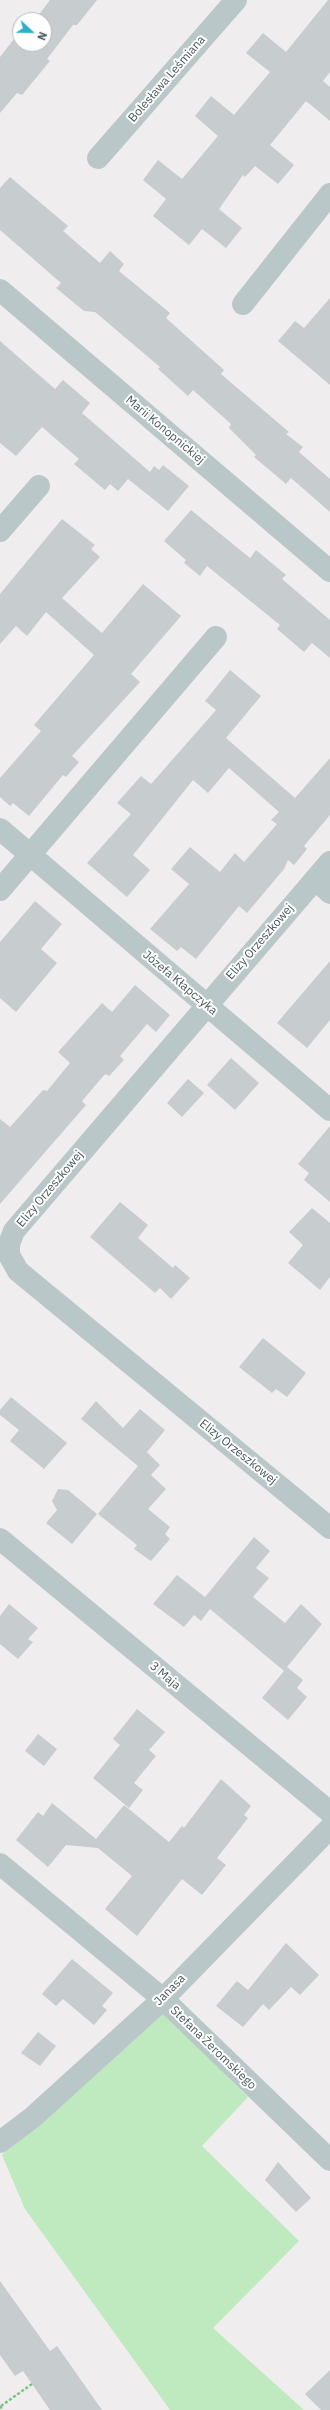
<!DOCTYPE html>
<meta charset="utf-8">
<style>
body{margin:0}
#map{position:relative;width:330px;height:2410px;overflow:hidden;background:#f0edee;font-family:"IBM Plex Sans",sans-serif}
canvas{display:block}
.north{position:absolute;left:12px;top:12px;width:40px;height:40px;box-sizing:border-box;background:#fff;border:1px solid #b5bcbc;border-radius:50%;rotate:112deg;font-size:11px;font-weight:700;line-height:16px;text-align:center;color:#475758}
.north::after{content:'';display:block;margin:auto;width:14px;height:18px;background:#2bb0cb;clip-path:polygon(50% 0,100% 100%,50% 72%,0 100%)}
</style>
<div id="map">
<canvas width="330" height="2410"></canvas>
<div class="north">N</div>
</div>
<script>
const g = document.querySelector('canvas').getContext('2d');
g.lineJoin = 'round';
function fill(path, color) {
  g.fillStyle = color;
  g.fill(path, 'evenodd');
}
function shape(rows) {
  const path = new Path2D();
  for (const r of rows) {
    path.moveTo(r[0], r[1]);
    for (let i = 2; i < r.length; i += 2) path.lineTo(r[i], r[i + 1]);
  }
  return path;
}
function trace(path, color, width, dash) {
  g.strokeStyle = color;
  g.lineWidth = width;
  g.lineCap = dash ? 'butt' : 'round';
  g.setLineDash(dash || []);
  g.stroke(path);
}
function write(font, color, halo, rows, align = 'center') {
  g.font = font + ' "IBM Plex Sans",sans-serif';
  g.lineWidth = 4;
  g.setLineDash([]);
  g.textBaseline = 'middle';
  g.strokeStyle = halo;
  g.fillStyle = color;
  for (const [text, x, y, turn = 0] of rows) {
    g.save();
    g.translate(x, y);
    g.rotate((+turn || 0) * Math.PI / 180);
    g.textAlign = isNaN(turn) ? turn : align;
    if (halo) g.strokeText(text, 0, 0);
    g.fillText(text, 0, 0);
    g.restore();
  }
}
fill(shape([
 [164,2011,248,2097,202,2146,299,2241,213,2328,304,2410,170,2410,25,2209,2,2155]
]), '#bfe9bf');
fill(shape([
 [50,0,97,0,77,25,73,25,47,59,50,61,22,95,17,93,0,113,0,57,17,35,20,37,20,44,44,44,44,20,35,20],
 [328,0,330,0,330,72,323,81,330,87,330,121,306,101,270,145,294,165,278,184,255,166,245,177,243,175,219,209,242,228,226,248,202,229,189,245,153,216,166,199,143,180,158,160,182,179,218,136,195,116,211,96,234,115,270,72,246,53,263,33,286,52],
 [10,177,68,226,63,231,100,263,110,251,124,264,119,271,170,313,166,318,224,370,221,374,289,432,286,434,303,447,299,452,330,479,330,512,291,478,286,484,254,457,256,455,229,428,231,424,193,390,188,396,158,369,160,367,95,312,84,311,56,288,61,283,0,230,0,188],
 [330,298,330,385,278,341,295,321,304,328],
 [0,341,55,389,63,380,90,403,82,413,150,472,154,466,159,470,163,465,189,486,168,511,128,479,118,491,110,484,105,490,74,464,79,459,42,427,16,456,0,443],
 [191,510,250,558,256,550,286,575,282,579,330,620,330,658,312,643,304,652,277,629,280,625,207,566,200,576,184,563,186,560,164,541],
 [62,519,95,545,91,549,100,557,62,598,102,633,143,584,181,616,131,674,140,682,72,756,79,762,66,777,63,775,29,816,13,803,10,806,0,797,0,778,41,731,34,725,94,655,46,612,27,636,16,626,0,644,0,594],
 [230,670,261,696,226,738,295,798,330,758,330,815,304,846,307,849,294,865,288,860,284,869,247,913,239,906,196,959,181,947,177,951,150,929,189,884,171,869,190,847,220,872,235,853,244,862,277,824,271,820,279,812,229,768,208,793,193,780,133,855,150,870,127,897,87,863,131,814,117,803,141,776,151,784,216,710,205,701],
 [35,901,62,924,41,949,57,963,16,1012,0,998,0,942],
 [330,961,330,1020,307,1048,277,1023],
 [135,985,170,1015,156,1032,147,1024,120,1056,124,1060,109,1076,105,1074,82,1101,86,1105,0,1204,0,1119,10,1127,43,1090,47,1091,70,1063,58,1052,102,1003,112,1012],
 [231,1058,259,1083,235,1110,207,1085],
 [188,1079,204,1093,182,1117,167,1103],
 [330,1126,330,1202,304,1180,309,1173,298,1164],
 [120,1202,148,1225,138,1238,173,1268,175,1265,190,1278,171,1299,160,1288,155,1293,90,1237],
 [312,1208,330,1223,330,1277,320,1290,288,1263,303,1245,289,1232],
 [263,1338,306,1373,287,1397,276,1389,272,1393,239,1367],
 [11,1397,67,1443,44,1469,10,1441,19,1430,0,1415,0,1410],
 [96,1401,123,1428,140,1409,165,1430,147,1452,160,1465,151,1475,166,1489,148,1509,170,1527,165,1534,170,1539,151,1561,134,1549,137,1545,98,1514,138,1466,81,1419],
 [58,1489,68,1490,97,1514,72,1544,46,1523,57,1510,52,1501],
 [254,1537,270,1551,256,1568,269,1578,253,1597,285,1623,301,1604,322,1624,287,1667,303,1680,297,1688,307,1697,288,1720,262,1698,284,1671,210,1609,201,1621,194,1615,184,1627,153,1604,177,1575,205,1597],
 [9,1604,38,1628,28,1639,33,1642,18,1659,0,1644,0,1616],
 [137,1709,165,1732,149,1750,156,1756,134,1783,143,1790,129,1808,93,1778,120,1745,113,1739],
 [38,1734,57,1749,44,1766,25,1751],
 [221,1779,251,1806,244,1815,248,1818,217,1858,226,1865,202,1895,182,1879,137,1936,105,1909,132,1876,98,1848,66,1845,48,1867,16,1840,38,1812,43,1816,52,1803,96,1839,124,1805,169,1842,182,1826,184,1828],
 [286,1943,319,1975,300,1995,291,1987,269,2010,263,2004,243,2027,216,2006,237,1981,248,1990],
 [72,1959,113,1993,102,2006,107,2010,94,2025,63,1999,56,2006,42,1994],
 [38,2032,56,2046,40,2066,21,2053],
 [278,2162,311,2198,296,2212,265,2180],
 [0,2281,50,2351,57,2346,102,2410,50,2410,23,2371,15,2376,0,2355],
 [330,2370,330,2410,321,2410,305,2394]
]), '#c7ccce');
trace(shape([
 [0,2406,3,2410],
 [1,2406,32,2384]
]), '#7bc484', 2.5, [3, 2]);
trace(shape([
 [98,158,236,0],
 [0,290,330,571],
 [243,304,330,194],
 [0,531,39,486],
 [0,829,330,1110],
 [330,862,14,1231,9,1244,9,1255,18,1271,330,1528],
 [315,879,330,893],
 [0,890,216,637],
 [0,1539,330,1812],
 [0,1864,163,1999,330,2160],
 [0,2142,33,2117,163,1999,330,1828]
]), '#bac7c8', 22);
write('12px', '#475758', '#fff', [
 ["Bolesława Leśmiana",167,79,-49],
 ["Marii Konopnickiej",165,430,40],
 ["Elizy Orzeszkowej",260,942,-49],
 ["Józefa Kłapczyka",180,983,40],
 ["Elizy Orzeszkowej",50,1189,-50],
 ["Elizy Orzeszkowej",238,1452,39],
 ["3 Maja",165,1676,40],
 ["Janasa",170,1990,-45],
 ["Stefana Żeromskiego",213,2048,44]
]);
</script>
